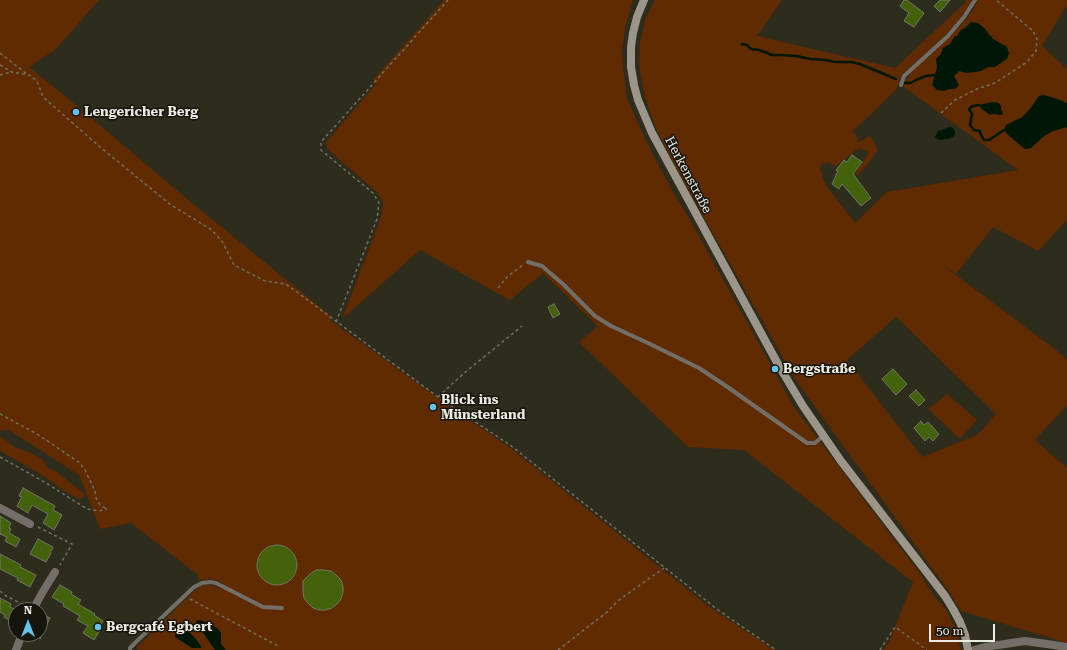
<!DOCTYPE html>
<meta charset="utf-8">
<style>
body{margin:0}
#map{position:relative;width:1067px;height:650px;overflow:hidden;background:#2e2c1c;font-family:"Roboto Serif",serif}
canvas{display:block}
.north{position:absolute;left:8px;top:602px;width:40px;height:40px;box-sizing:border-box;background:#15140d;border:1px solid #6b6a62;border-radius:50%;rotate:0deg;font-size:11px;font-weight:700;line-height:16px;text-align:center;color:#ecebe1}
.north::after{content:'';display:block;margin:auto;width:14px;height:18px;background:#65c4ef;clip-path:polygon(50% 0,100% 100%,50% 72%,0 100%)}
.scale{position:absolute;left:929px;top:624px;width:66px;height:18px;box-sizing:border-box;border:2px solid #ecebe1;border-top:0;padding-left:5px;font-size:12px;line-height:14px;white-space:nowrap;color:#ecebe1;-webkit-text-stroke:3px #15140d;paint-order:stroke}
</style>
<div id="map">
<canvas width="1067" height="650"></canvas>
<div class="north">N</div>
<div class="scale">50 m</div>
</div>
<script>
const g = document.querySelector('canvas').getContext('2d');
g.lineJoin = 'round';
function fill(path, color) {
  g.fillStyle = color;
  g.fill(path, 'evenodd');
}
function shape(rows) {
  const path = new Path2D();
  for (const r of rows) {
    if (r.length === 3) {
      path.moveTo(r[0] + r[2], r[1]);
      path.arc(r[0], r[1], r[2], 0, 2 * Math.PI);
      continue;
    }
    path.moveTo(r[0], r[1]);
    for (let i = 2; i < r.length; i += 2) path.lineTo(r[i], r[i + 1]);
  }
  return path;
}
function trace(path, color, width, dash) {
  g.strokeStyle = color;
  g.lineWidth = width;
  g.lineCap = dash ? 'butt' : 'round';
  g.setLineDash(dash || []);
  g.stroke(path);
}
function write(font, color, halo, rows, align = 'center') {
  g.font = font + ' "Roboto Serif",serif';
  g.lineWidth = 3;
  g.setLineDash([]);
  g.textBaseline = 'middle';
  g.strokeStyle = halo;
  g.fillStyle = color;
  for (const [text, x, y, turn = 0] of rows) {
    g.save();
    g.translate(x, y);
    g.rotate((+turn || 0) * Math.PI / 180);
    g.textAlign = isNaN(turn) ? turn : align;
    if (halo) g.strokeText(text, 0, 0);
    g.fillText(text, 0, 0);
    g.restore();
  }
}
fill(shape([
 [0,0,99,0,56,49,29,67,66,97,192,203,332,317,330,320,456,411,508,446,708,606,774,650,138,650,136,648,140,644,195,590,203,585,210,585,215,586,221,589,224,584,217,580,210,579,199,580,198,575,131,523,100,529,79,475,9,430,0,431],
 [444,0,633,0,625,29,622,50,624,77,627,99,650,149,673,192,690,220,794,407,921,575,932,593,946,610,956,630,961,650,883,650,889,642,913,582,744,450,688,447,579,342,598,326,543,273,510,300,420,250,342,319,379,223,382,212,383,203,377,192,327,149,326,142,376,84,373,80],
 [655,0,782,0,757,36,895,68,966,2,965,0,972,0,969,7,953,27,933,47,902,74,896,90,851,133,855,133,859,142,870,136,875,143,876,148,878,150,863,170,852,179,869,152,859,148,836,166,827,162,821,165,820,168,825,184,855,223,887,192,1018,170,904,87,904,85,912,70,932,54,962,24,973,10,978,0,1067,0,1067,5,1042,46,1067,69,1067,103,1060,100,1045,95,1039,96,1030,109,1021,118,1013,121,1007,134,1025,149,1031,148,1044,136,1053,131,1067,127,1067,220,1038,251,993,227,956,274,936,260,1056,350,1067,360,1067,405,1035,440,1067,468,1067,643,961,611,944,584,931,567,795,379,678,171,656,129,644,94,639,63,640,43,645,20],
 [965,28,984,28,993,39,1007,47,995,67,988,67,981,71,967,73,959,71,954,76,955,89,949,89,932,85,943,48,950,44,955,36,957,36,961,30],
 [896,317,996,414,977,435,922,457,847,360],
 [947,394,977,420,960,439,928,409],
 [0,437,7,441,14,447,29,452,42,459,48,468,55,471,85,494,83,498,79,499,66,492,45,477,4,453,0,450]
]), '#602b00');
fill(shape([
 [971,22,978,23,984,28,993,39,1007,47,1009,53,1007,59,995,67,988,67,981,71,967,73,959,71,954,76,959,85,955,89,949,89,944,91,937,90,932,85,937,68,936,59,941,54,943,48,950,44,955,36,957,36,961,30,965,28],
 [1044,95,1060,100,1067,103,1067,127,1053,131,1044,136,1031,148,1025,149,1007,134,1004,130,1006,125,1021,118,1030,109,1039,96],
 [992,102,999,103,1001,106,1001,108,1003,114,1001,115,994,114,990,115,982,109,979,105],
 [950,127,953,128,955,131,955,134,953,137,948,139,940,140,937,139,935,137,938,131],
 [199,620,207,622,217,628,221,633,221,644,226,650,215,650,197,624,196,621],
 [188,631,196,639,201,646,201,648,192,648,175,637,175,635]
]), '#001607');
trace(shape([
 [742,44,747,45,751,49,759,50,772,55,781,55,796,56,811,59,826,60,835,62,851,62,860,64,896,79],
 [905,83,911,83,916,80,926,76,935,75],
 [979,105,973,106,969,109,972,114,970,125,974,130,980,131,981,135,984,140,989,140,1004,130]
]), '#001607', 2.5);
const building = shape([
 [904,0,907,0,924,13,914,27,904,21,909,13,900,6,904,0],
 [940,0,950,0,940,12,934,6,940,0],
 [852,155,862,162,853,174,871,198,861,206,842,184,839,189,832,184,838,171,836,170,844,160,847,162,852,155],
 [554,304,560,314,553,318,548,307,554,304],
 [893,369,907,384,896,395,882,379,893,369],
 [916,390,925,400,919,406,909,396,916,390],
 [921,421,924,425,928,422,939,434,933,441,929,437,925,441,914,428,921,421],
 [23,488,55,506,53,510,62,515,54,530,43,523,48,514,32,505,28,513,17,506,22,497,19,496,23,488],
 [0,516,11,523,9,528,11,529,9,533,20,539,16,547,5,541,7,537,0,534,0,516],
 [38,539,53,547,50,553,51,553,46,562,30,554,38,539],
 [277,565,20],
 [0,554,21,565,20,567,36,575,30,587,17,580,18,578,0,569,0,554],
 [317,570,324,570,331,571,336,575,341,580,343,586,343,592,341,599,337,604,332,608,326,610,319,610,313,608,308,603,304,598,303,591,303,581,311,573,317,570],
 [60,585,72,592,71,594,81,600,78,604,95,614,94,615,103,621,100,626,102,627,94,640,83,633,88,626,77,620,80,616,63,606,64,604,52,597,60,585],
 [0,598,11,604,10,607,16,610,16,619,14,623,4,617,5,615,0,612,0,598],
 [43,615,50,618,40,639,40,621,43,615]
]);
fill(building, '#43620b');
trace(building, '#707868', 1);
trace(shape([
 [0,53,28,75],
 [0,65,12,72,29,75,37,81,43,97,100,147,171,205,212,230,223,243,234,265,265,281,286,284,438,397,510,445,586,505,718,610,776,650],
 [0,75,12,72],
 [941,113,955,100,977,89,995,83,1027,62,1036,51,1037,39,1033,31,996,0],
 [498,288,508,276,523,265],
 [336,322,377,219,379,203,373,193,321,150,321,142,448,0],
 [438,397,463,374,522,326],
 [0,414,37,434,80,463,85,470,95,491,96,498,100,505,107,509],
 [0,457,46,483,87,509,99,511,107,509],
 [38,527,72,544,60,565],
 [0,591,6,596,26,606],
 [190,599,280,647],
 [558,650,606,613,619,600,664,568],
 [880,650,895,627,927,650]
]), '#737264', 1.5, [3, 3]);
trace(shape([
 [901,85,904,76,948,36,964,17,975,0],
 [528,262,542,266,564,285,595,316,611,326,648,343,699,368,729,388,807,443,815,443,823,436],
 [130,650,130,648,137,641,194,587,202,583,210,582,216,583,263,607,282,608]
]), '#736f68', 4);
trace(shape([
 [0,508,30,524],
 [33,610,42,593,55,572],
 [16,650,22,634],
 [974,650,985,647,1025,641,1054,645,1067,647]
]), '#736f68', 8);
trace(shape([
 [644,0,637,17,633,33,631,47,631,67,634,85,638,100,652,133,779,366,803,406,841,461,945,596,953,609,960,622,965,635,968,650]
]), '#9c9589', 8);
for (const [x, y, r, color] of [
 [76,112,4,"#65c4ef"],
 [775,369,4,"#65c4ef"],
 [433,407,4,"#65c4ef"],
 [98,627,4,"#65c4ef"]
]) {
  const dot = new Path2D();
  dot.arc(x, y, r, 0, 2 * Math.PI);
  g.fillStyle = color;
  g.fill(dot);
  trace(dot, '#15140d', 1.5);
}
write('bold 13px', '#ecebe1', '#15140d', [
 ["Lengericher Berg",84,112],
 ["Bergstraße",783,369],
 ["Blick ins",441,400],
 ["Münsterland",441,415],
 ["Bergcafé Egbert",106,627]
], 'left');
write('13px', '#ecebe1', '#15140d', [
 ["Herkenstraße",688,175,62]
]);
</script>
